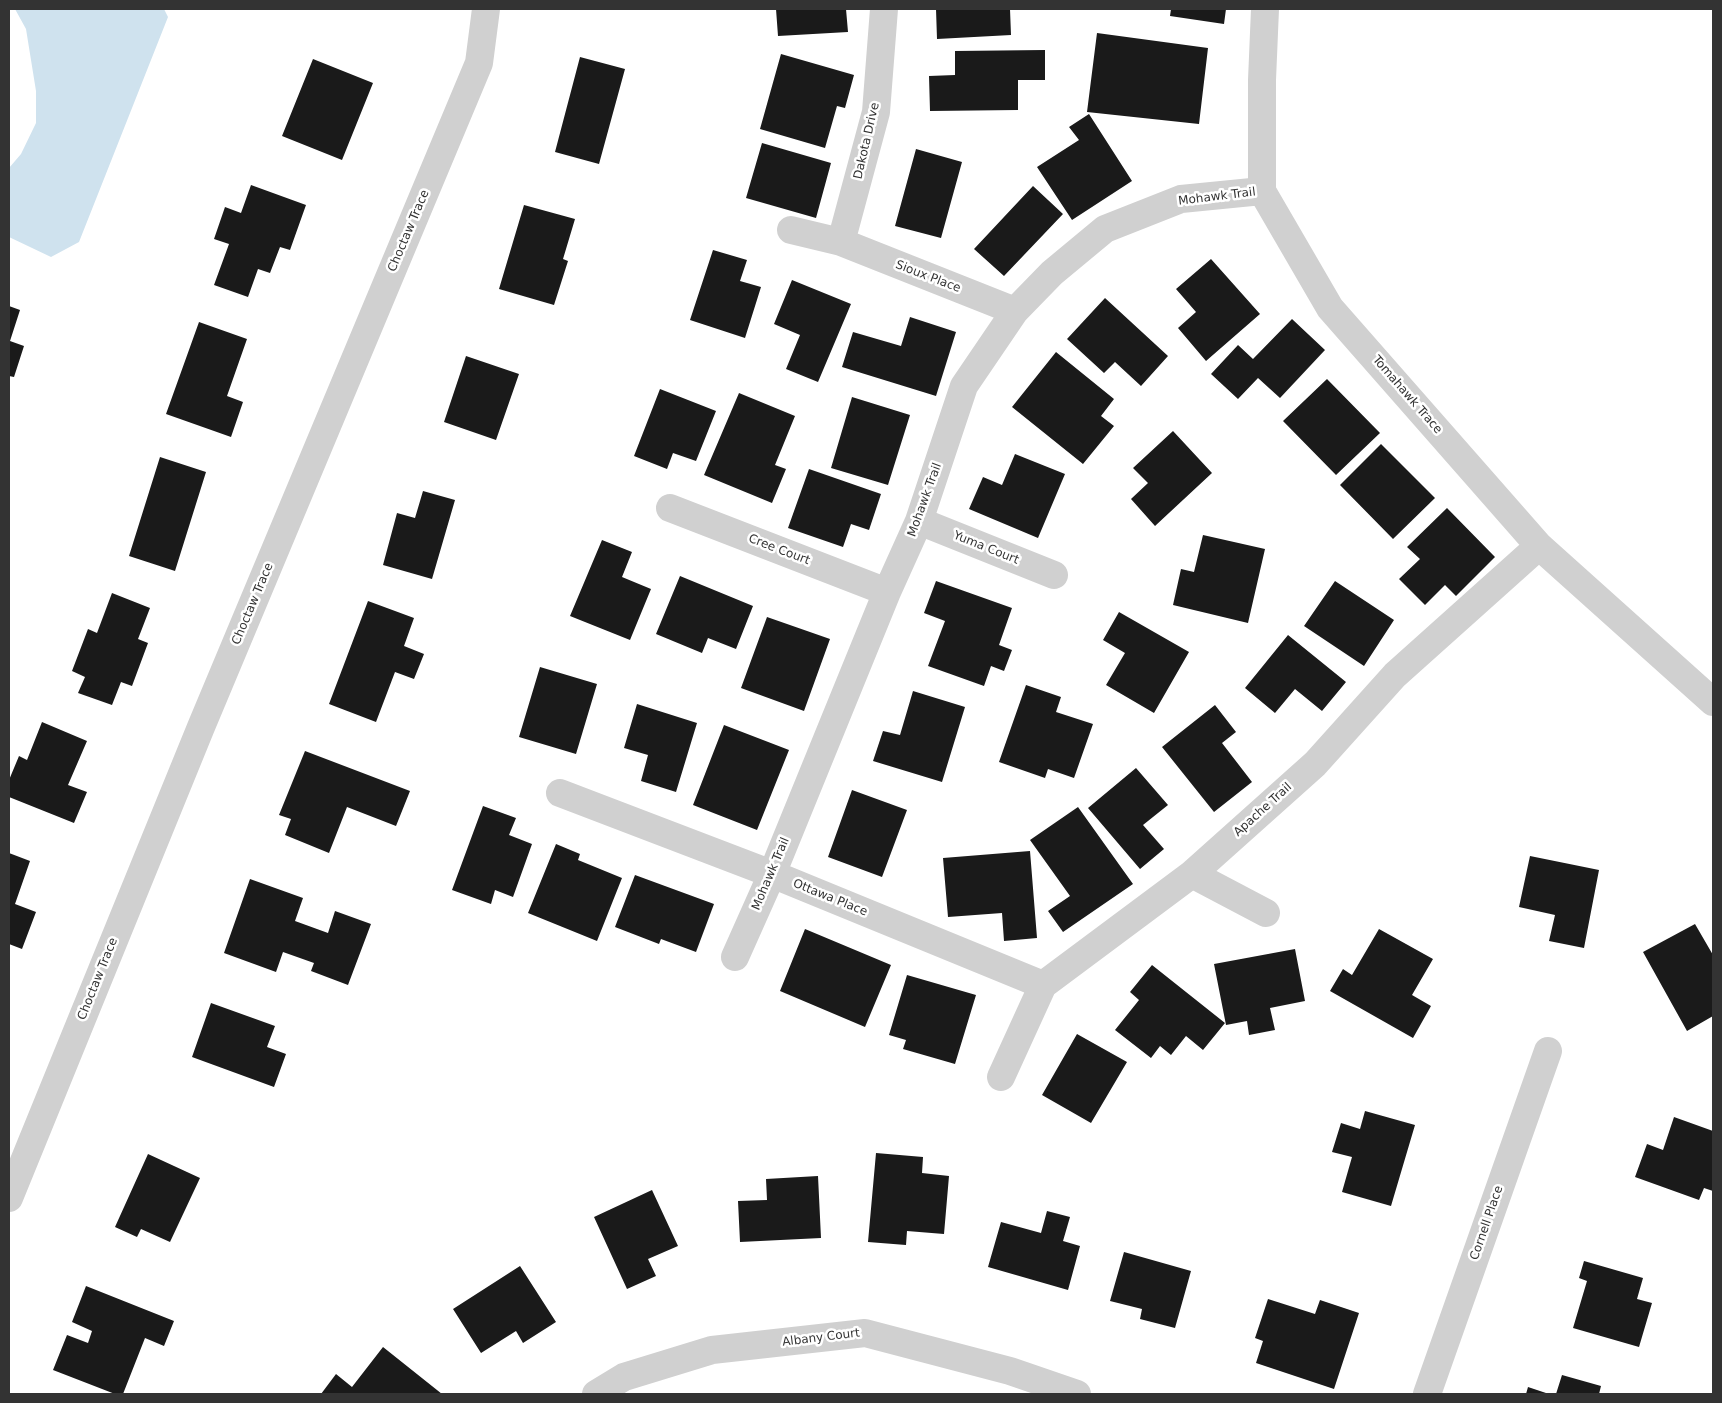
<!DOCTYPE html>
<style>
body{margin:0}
#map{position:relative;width:1722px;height:1403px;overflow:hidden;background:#fff;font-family:"DejaVu Sans",sans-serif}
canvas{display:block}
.frame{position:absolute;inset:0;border:10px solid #333;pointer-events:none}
</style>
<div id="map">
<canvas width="1722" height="1403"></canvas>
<div class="frame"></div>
</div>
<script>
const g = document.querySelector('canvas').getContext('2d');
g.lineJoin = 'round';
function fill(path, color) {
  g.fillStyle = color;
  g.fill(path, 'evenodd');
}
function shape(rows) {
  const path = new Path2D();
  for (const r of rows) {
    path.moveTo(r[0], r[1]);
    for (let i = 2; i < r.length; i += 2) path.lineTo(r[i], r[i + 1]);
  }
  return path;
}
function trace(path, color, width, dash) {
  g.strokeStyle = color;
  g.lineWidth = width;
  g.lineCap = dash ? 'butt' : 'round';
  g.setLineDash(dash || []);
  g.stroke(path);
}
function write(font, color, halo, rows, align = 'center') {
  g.font = font + ' "DejaVu Sans",sans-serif';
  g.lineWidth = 5;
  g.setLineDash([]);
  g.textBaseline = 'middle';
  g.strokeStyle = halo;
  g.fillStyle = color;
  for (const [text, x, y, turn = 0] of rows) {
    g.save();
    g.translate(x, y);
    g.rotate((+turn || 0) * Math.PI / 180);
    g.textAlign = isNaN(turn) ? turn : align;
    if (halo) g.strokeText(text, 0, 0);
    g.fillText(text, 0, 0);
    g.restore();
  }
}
fill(shape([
 [15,9,164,9,168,17,79,242,51,257,9,237,9,168,21,154,36,123,36,91,26,29]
]), '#cfe2ee');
fill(shape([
 [776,9,846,9,848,32,778,36],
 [936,9,1010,9,1011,35,937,39],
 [1171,9,1226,9,1224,24,1170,16],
 [1097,33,1208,48,1199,124,1087,112],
 [1045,50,1045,80,1018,80,1018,110,930,111,929,76,955,75,955,51],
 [781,54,854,75,845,108,837,106,825,148,760,129],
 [580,57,625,69,599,164,555,152],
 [313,59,373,83,342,160,282,136],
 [1089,114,1132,181,1072,220,1037,167,1079,140,1069,127],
 [762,143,831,163,816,218,746,198],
 [916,149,962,162,941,238,895,226],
 [251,185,306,205,290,250,280,247,270,273,258,269,248,297,214,285,229,244,214,239,225,207,241,213],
 [1033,186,1063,214,1004,276,974,249],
 [524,205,575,219,563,259,568,261,554,305,499,289],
 [713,250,747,260,740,281,761,287,745,338,690,320],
 [1211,259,1260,314,1206,361,1178,328,1196,312,1176,289],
 [792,280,851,304,818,382,786,369,800,335,774,324],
 [1105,298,1168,356,1141,386,1115,362,1104,373,1067,339],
 [9,306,20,310,10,341,24,346,14,377,9,376],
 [910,317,956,332,936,396,842,367,853,332,901,346],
 [1292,319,1325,350,1280,398,1258,378,1238,399,1211,374,1238,345,1253,359],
 [199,322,247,339,227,396,243,402,231,437,166,414],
 [1056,352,1114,399,1101,416,1114,426,1083,464,1012,407],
 [466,356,519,374,496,440,444,422],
 [1327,379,1380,433,1336,475,1283,421],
 [660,389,716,411,696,461,673,453,667,469,634,456],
 [739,393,795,416,775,465,786,469,772,503,704,475],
 [852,397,910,415,888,485,831,468],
 [1173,431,1212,473,1155,526,1131,499,1148,483,1133,468],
 [1381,444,1435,498,1393,539,1340,485],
 [1015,454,1065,474,1038,538,969,509,983,477,1002,485],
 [160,457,206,472,175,571,129,556],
 [809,469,881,494,869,530,851,524,843,547,788,528],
 [423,491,455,500,432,579,383,565,397,513,415,518],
 [1447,508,1495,557,1456,596,1445,585,1425,605,1399,579,1420,559,1407,547],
 [1203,535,1265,549,1248,623,1173,605,1181,569,1194,572],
 [602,540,632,552,622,577,651,589,630,640,570,616],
 [680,576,753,606,736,649,708,638,702,653,656,634],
 [936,581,1012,608,999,645,1012,650,1004,671,991,666,984,686,928,666,945,621,924,613],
 [1335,581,1394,620,1364,666,1304,626],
 [112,593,150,608,138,639,148,643,132,686,121,682,112,705,78,693,85,677,72,671,88,629,97,633],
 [368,601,414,618,404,646,424,654,414,679,395,672,376,722,329,704],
 [1119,612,1189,652,1154,713,1106,685,1125,653,1103,640],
 [767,617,830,639,804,711,741,688],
 [1288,635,1346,682,1322,711,1295,689,1275,713,1245,688],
 [540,667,597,684,576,754,519,737],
 [1026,685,1061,697,1056,712,1093,724,1074,778,1048,769,1045,778,999,762],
 [913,691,965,707,942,782,873,761,883,731,900,735],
 [637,704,697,723,676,792,641,781,648,755,624,748],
 [1215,705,1236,732,1222,743,1252,782,1214,812,1162,747],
 [42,722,87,741,68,785,87,792,74,823,9,797,9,780,19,756,27,760],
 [724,725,789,750,757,830,693,805],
 [305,751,410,791,396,826,347,807,329,853,285,835,291,819,279,815],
 [1136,768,1168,805,1143,825,1164,849,1140,869,1088,808],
 [852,790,907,810,882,877,828,857],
 [483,806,516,818,509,835,532,844,513,897,495,890,491,904,452,890],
 [1078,807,1133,884,1063,932,1048,911,1070,896,1030,840],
 [556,844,580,854,578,860,622,878,597,941,528,913],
 [1030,851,1037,938,1004,941,1002,913,948,917,943,858],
 [9,853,30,861,15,904,36,912,22,949,9,944],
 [1530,856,1599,870,1584,948,1549,941,1555,915,1519,907],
 [635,875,714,904,696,952,661,939,659,944,615,927],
 [250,879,303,898,295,921,328,933,335,911,371,924,348,985,311,971,314,963,283,952,276,972,224,953],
 [1695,924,1713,955,1713,1016,1687,1031,1643,952],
 [805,929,891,965,865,1027,780,991],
 [1379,929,1433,959,1412,995,1431,1006,1413,1038,1330,991,1343,969,1352,975],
 [1295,949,1305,1001,1270,1008,1275,1030,1249,1035,1247,1021,1226,1025,1214,964],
 [1152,965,1225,1023,1203,1050,1186,1036,1171,1055,1160,1046,1151,1058,1115,1030,1139,1000,1130,992],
 [907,975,976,995,955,1064,903,1049,906,1040,889,1035],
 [211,1003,275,1026,267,1047,286,1054,274,1087,192,1057],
 [1077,1034,1127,1062,1091,1123,1042,1095],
 [1365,1111,1415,1125,1391,1206,1342,1192,1352,1157,1332,1152,1341,1123,1360,1129],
 [1674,1117,1713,1131,1713,1191,1704,1188,1699,1200,1635,1177,1647,1144,1663,1150],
 [876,1153,923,1157,922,1173,949,1176,944,1234,907,1231,906,1245,868,1242],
 [148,1154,200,1178,170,1242,141,1229,137,1237,115,1227],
 [818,1176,821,1238,740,1242,738,1201,767,1200,766,1179],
 [652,1190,678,1246,648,1259,656,1276,627,1289,594,1217],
 [1047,1211,1070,1217,1063,1241,1080,1246,1068,1290,988,1267,1001,1222,1041,1233],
 [1124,1252,1191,1271,1175,1328,1140,1319,1142,1309,1110,1301],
 [1584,1261,1643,1278,1637,1299,1652,1303,1639,1347,1573,1328,1587,1281,1579,1278],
 [520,1266,556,1322,523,1343,516,1331,481,1353,453,1309],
 [86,1286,174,1321,164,1346,145,1338,123,1394,115,1394,53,1370,67,1335,88,1343,92,1331,72,1322],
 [1268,1299,1315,1314,1320,1300,1359,1313,1334,1389,1256,1363,1263,1341,1255,1338],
 [383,1347,442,1394,321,1394,336,1374,352,1387],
 [1562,1375,1601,1386,1599,1394,1556,1394],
 [1528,1387,1549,1394,1526,1394]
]), '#1a1a1a');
trace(shape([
 [1265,9,1262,80,1262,191,1330,308,1539,546,1713,702],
 [791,230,841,242,1015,311],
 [841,242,876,112,884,9],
 [670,508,887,592],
 [919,521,1054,575],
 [560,793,772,874,1043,985],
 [1192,874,1266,913],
 [735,957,772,874,887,592,919,521,964,386,1015,311,1052,273,1105,229,1181,199,1262,191],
 [1001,1077,1043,985,1192,874,1315,764,1395,675,1539,546],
 [9,1198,201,727,479,63,486,9],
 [596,1394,624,1377,712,1350,865,1333,1010,1371,1077,1394],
 [1427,1394,1548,1051]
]), '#d0d0d0', 28);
write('12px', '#333', '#fff', [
 ["Dakota Drive",867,141,-77],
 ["Mohawk Trail",1217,197,-7],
 ["Choctaw Trace",409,231,-67],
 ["Sioux Place",928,277,21],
 ["Tomahawk Trace",1407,395,49],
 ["Mohawk Trail",925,500,-70],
 ["Yuma Court",986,548,22],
 ["Cree Court",779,550,21],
 ["Choctaw Trace",253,604,-67],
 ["Apache Trail",1263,810,-42],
 ["Mohawk Trail",771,874,-67],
 ["Ottawa Place",830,898,22],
 ["Choctaw Trace",98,979,-68],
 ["Cornell Place",1487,1223,-71],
 ["Albany Court",821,1338,-7]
]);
</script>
